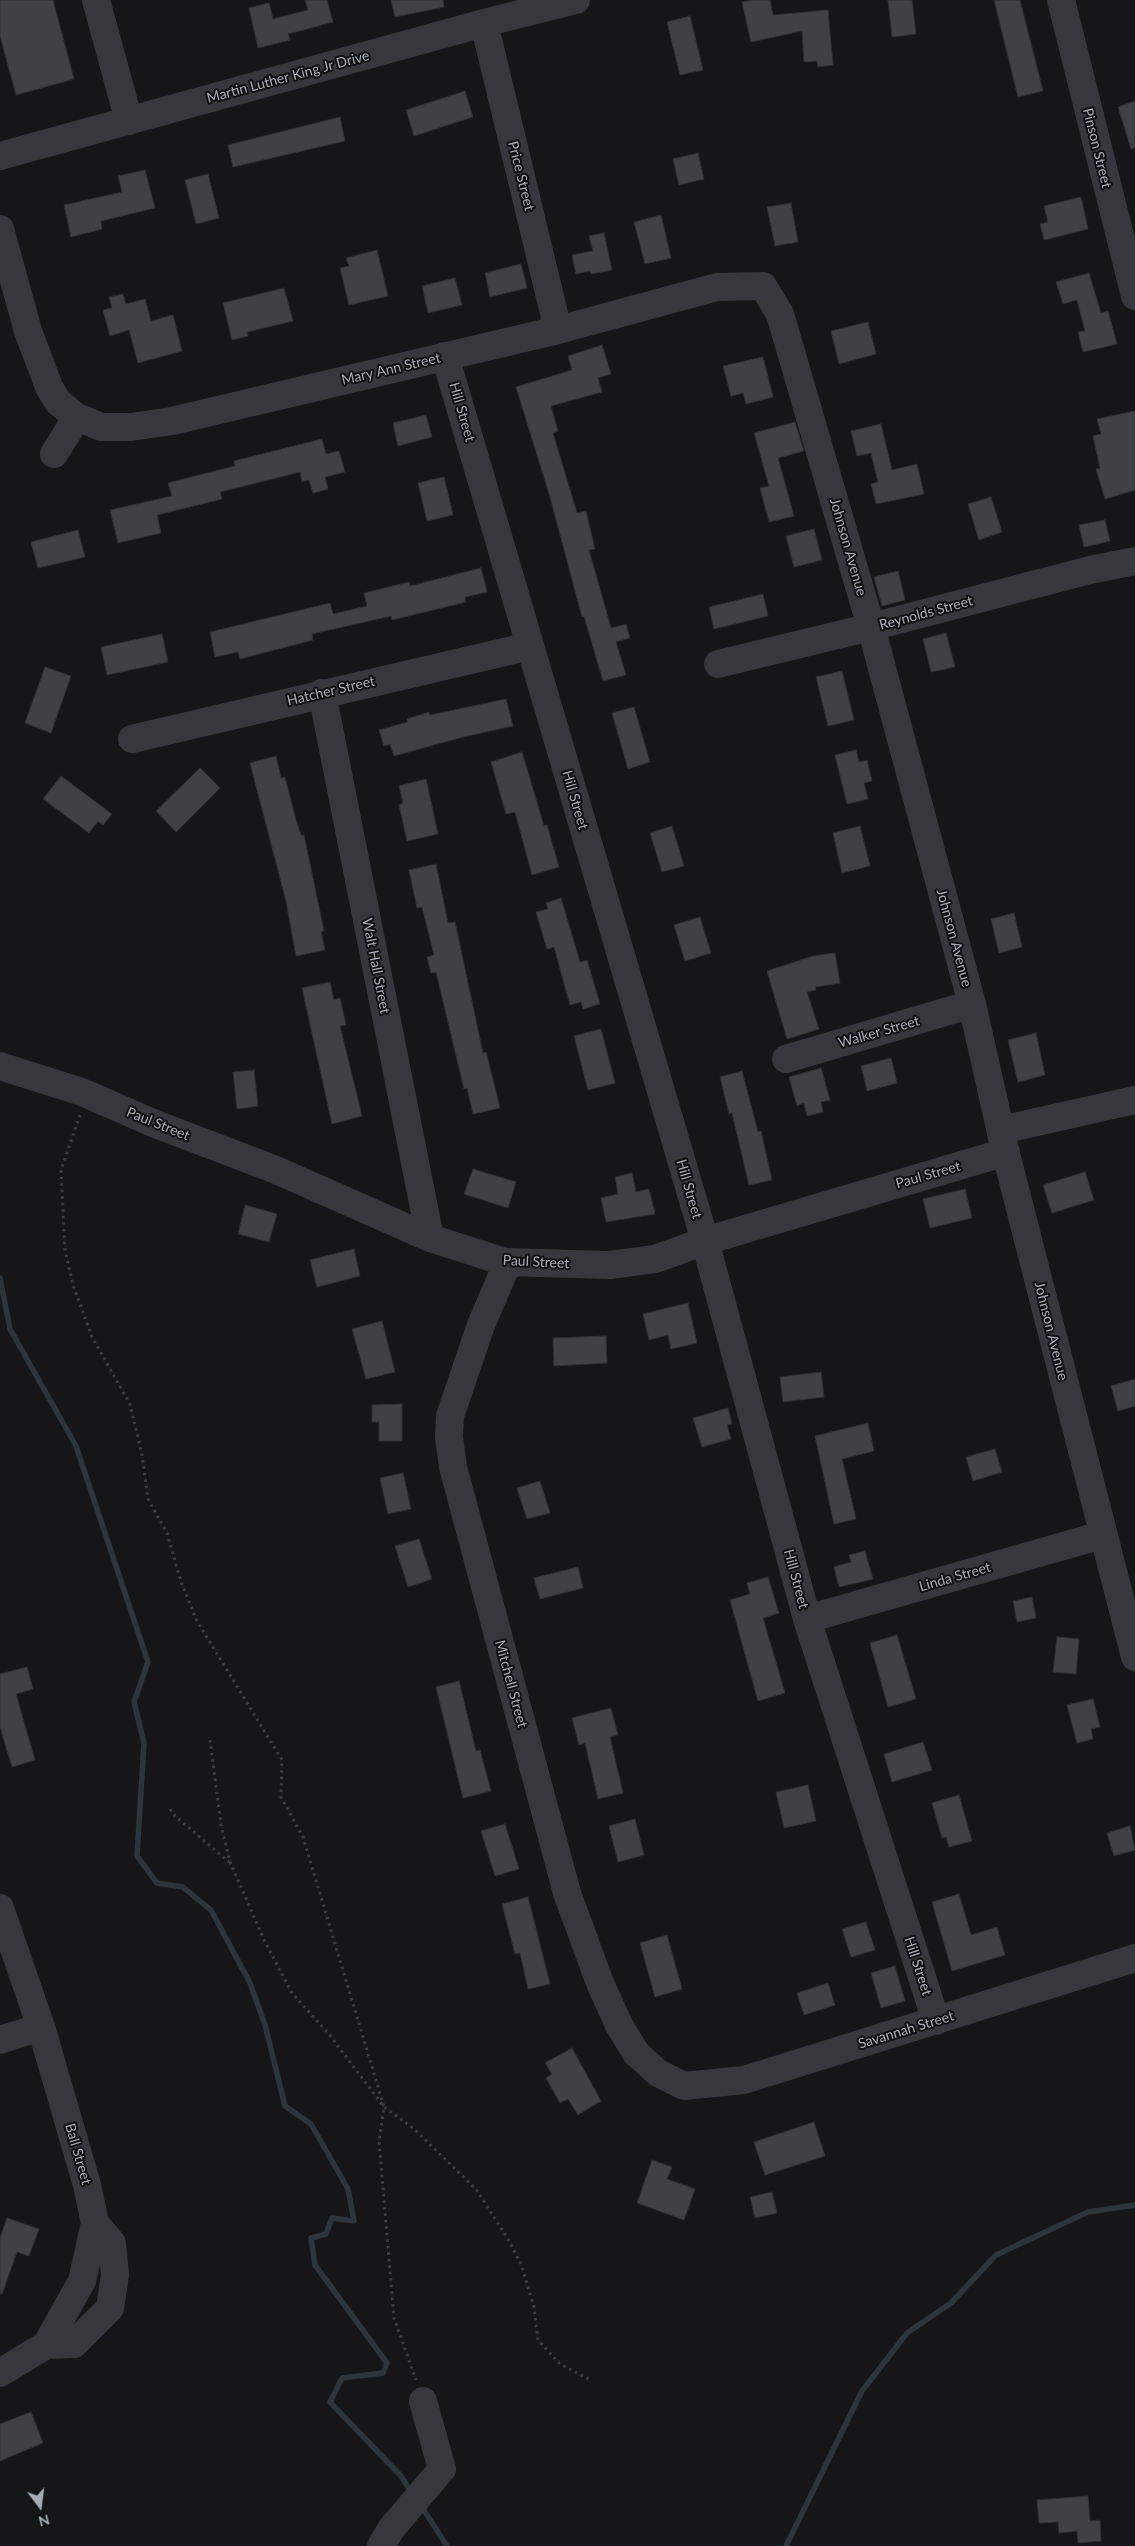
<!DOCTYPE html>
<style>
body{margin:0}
#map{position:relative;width:1135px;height:2546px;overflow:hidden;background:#161618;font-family:Lato,sans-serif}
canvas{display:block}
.north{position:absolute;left:15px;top:2481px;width:50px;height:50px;-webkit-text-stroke:4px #111113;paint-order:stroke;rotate:165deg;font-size:14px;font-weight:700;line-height:20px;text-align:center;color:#a8adb8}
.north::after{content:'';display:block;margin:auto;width:18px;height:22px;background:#a8adb8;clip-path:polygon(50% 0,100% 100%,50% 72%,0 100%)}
</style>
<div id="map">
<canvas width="1135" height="2546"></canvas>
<div class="north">N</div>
</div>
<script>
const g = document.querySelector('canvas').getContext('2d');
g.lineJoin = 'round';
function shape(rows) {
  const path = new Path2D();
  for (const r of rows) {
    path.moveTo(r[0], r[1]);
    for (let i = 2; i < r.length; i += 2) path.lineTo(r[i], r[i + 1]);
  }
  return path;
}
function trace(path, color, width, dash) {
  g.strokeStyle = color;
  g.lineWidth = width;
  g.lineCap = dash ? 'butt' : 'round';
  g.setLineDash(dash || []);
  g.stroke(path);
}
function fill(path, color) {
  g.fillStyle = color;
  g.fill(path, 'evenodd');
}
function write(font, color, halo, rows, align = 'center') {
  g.font = font + ' Lato,sans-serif';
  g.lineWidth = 4;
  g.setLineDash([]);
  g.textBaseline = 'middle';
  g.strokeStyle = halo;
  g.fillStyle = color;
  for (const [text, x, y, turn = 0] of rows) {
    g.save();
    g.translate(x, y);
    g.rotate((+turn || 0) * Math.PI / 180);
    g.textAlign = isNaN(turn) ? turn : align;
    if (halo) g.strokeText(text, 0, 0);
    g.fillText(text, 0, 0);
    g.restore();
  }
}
trace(shape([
 [0,1278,10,1329,76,1446,148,1662,134,1702,144,1743,137,1856,157,1883,183,1887,211,1910,250,1983,265,2025,285,2106,311,2124,348,2189,354,2221,332,2218,326,2234,311,2238,315,2265,387,2363,383,2373,342,2378,330,2402,401,2476,412,2493],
 [420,2504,447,2546],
 [786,2546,862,2391,907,2333,951,2303,996,2255,1088,2212,1135,2205]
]), '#2c353c', 5.5);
const building = shape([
 [0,0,53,0,74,79,16,95,0,36,0,0],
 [305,0,327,0,333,22,288,34,290,40,258,48,249,8,269,3,273,19,308,10,305,0],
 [391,0,443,0,444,7,395,17,391,0],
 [753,0,770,0,773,15,828,10,833,65,818,67,817,61,804,62,802,31,751,42,742,2,753,0],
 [888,0,912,0,916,34,892,37,888,0],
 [994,0,1020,0,1043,91,1018,97,994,0],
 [690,16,703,70,680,75,667,22,690,16],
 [465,91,473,117,414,136,406,110,465,91],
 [1135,101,1135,148,1131,149,1118,107,1135,101],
 [340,117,345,141,233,167,228,145,340,117],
 [698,153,704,179,679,185,673,159,698,153],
 [145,170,155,208,101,221,102,229,71,237,64,205,122,192,118,176,145,170],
 [208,174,219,218,196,224,185,180,208,174],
 [1081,197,1088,229,1044,240,1040,224,1048,222,1044,206,1081,197],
 [791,203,798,242,775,246,767,207,791,203],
 [661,215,671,258,645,264,634,222,661,215],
 [604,233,612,270,591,274,590,271,576,274,572,255,593,251,589,236,604,233],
 [377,250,388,296,349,305,340,268,349,266,346,258,377,250],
 [521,264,527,288,490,297,485,273,521,264],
 [1089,273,1101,313,1108,311,1117,344,1083,352,1078,332,1085,331,1077,300,1063,304,1056,282,1089,273],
 [455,278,462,305,428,313,422,286,455,278],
 [284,288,293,321,247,332,248,336,232,340,223,303,284,288],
 [123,294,126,304,145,299,151,321,173,315,182,351,138,363,129,330,110,336,103,310,112,308,109,297,123,294],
 [868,322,876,354,839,364,831,331,868,322],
 [602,345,611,374,598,378,602,392,551,406,558,431,553,433,577,513,586,511,595,549,589,550,611,628,626,624,630,638,616,642,626,675,603,681,584,616,582,617,550,497,516,387,572,370,568,356,602,345],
 [763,357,773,397,746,404,743,393,731,396,723,366,763,357],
 [1135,411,1135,490,1105,499,1096,469,1100,468,1093,436,1101,434,1097,419,1135,411],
 [426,415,432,437,398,446,393,423,426,415],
 [795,422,804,451,778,458,794,516,769,522,760,488,769,486,754,433,795,422],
 [881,424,892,470,917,464,924,494,876,504,871,484,878,482,871,453,857,456,851,431,881,424],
 [322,439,326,454,339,451,345,472,325,477,328,489,313,493,309,480,302,482,300,472,220,492,222,499,157,515,161,533,118,543,110,510,172,496,168,483,235,466,234,461,322,439],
 [444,477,453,515,427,521,418,483,444,477],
 [991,497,1002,532,979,540,968,504,991,497],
 [1105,520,1110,541,1084,547,1079,525,1105,520],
 [814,529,822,560,794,567,786,536,814,529],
 [78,530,85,557,38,568,31,542,78,530],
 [481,568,487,592,465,597,466,602,392,620,391,616,312,634,313,640,240,659,238,652,215,657,210,632,330,603,333,614,367,606,364,593,409,582,410,586,481,568],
 [898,571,905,600,882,606,874,577,898,571],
 [763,594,768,616,714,629,709,607,763,594],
 [946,633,955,667,931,672,923,639,946,633],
 [162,634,168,662,107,675,101,647,162,634],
 [45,667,71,676,51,733,25,723,45,667],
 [842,671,854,720,828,726,816,677,842,671],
 [506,699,513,726,463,737,394,756,390,744,384,746,379,730,408,722,407,719,429,712,430,715,506,699],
 [634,707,650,762,628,769,612,713,634,707],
 [856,750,859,762,867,760,872,781,864,783,868,799,847,804,835,755,856,750],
 [522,752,544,826,547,825,559,867,532,875,515,812,506,814,491,762,522,752],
 [276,756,281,778,285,777,296,820,301,835,304,835,324,931,321,932,325,950,296,956,286,901,250,763,276,756],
 [200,768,220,788,176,832,156,811,200,768],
 [61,776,112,814,103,825,98,821,89,833,43,799,61,776],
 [426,779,438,834,407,841,399,805,403,803,399,786,426,779],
 [672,826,684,866,662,872,650,833,672,826],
 [860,826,870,866,842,873,833,833,860,826],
 [436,864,448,923,455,922,483,1053,486,1052,500,1108,473,1114,467,1088,464,1089,436,972,431,973,427,957,434,955,422,907,417,908,409,870,436,864],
 [561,898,580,962,587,960,600,1004,583,1009,581,1002,570,1005,554,947,547,949,536,912,548,909,546,903,561,898],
 [1014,913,1022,947,999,953,991,919,1014,913],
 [700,917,711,953,685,961,674,925,700,917],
 [835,953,840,983,815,987,816,990,807,992,819,1029,787,1039,767,971,813,956,835,953],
 [330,982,334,1000,340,998,346,1025,340,1026,362,1116,332,1124,302,988,330,982],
 [601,1029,615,1083,588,1090,574,1036,601,1029],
 [1036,1033,1045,1075,1018,1082,1008,1040,1036,1033],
 [891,1058,897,1083,867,1091,861,1066,891,1058],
 [821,1068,830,1100,821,1102,823,1112,807,1116,804,1103,797,1106,789,1077,821,1068],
 [254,1070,258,1106,237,1109,233,1072,254,1070],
 [742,1071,758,1132,761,1131,772,1180,749,1185,732,1113,729,1114,720,1077,742,1071],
 [473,1169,516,1182,508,1208,464,1194,473,1169],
 [1085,1172,1094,1200,1052,1213,1043,1185,1085,1172],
 [632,1173,636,1192,649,1189,655,1214,606,1222,601,1198,618,1194,615,1177,632,1173],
 [965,1189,972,1218,930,1228,923,1199,965,1189],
 [245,1205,277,1214,269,1242,238,1234,245,1205],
 [354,1249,360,1276,317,1287,310,1260,354,1249],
 [688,1303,697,1343,671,1349,668,1335,649,1340,643,1314,688,1303],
 [382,1321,395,1372,366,1379,352,1329,382,1321],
 [606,1336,607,1363,554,1366,553,1338,606,1336],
 [821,1372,824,1397,783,1402,780,1377,821,1372],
 [1135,1379,1135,1406,1118,1411,1111,1386,1135,1379],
 [402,1404,402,1441,379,1441,379,1422,372,1422,372,1405,402,1404],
 [728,1408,732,1424,727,1425,731,1439,702,1447,693,1418,728,1408],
 [868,1423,874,1451,842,1459,856,1519,834,1524,815,1436,868,1423],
 [995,1449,1002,1472,973,1481,966,1457,995,1449],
 [403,1473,411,1509,388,1514,380,1478,403,1473],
 [540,1481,550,1513,527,1519,517,1488,540,1481],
 [419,1539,432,1579,408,1587,395,1546,419,1539],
 [865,1551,873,1579,839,1587,834,1567,851,1562,849,1555,865,1551],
 [578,1567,583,1588,540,1599,534,1578,578,1567],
 [768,1577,779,1613,763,1618,785,1693,758,1701,730,1600,750,1594,747,1583,768,1577],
 [1032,1597,1036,1618,1017,1622,1013,1601,1032,1597],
 [897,1635,916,1699,888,1707,870,1643,897,1635],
 [1057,1637,1079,1639,1076,1674,1053,1672,1057,1637],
 [27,1667,33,1689,16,1694,35,1760,12,1767,0,1727,0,1674,27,1667],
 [459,1681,476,1751,480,1750,491,1791,463,1798,436,1687,459,1681],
 [1093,1699,1100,1727,1091,1729,1093,1739,1077,1743,1067,1705,1093,1699],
 [611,1708,618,1735,610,1737,623,1793,598,1799,585,1743,579,1745,572,1718,611,1708],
 [923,1742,932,1770,892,1782,884,1754,923,1742],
 [808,1785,816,1821,784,1828,776,1792,808,1785],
 [959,1795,972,1841,949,1847,946,1837,942,1838,932,1803,959,1795],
 [635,1819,644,1855,618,1862,609,1826,635,1819],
 [505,1824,519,1869,495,1876,481,1831,505,1824],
 [1130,1826,1135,1850,1114,1856,1107,1833,1130,1826],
 [959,1894,971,1935,997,1927,1005,1955,952,1971,932,1902,959,1894],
 [528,1897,550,1984,528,1989,520,1953,515,1954,502,1904,528,1897],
 [866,1922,875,1950,851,1957,842,1929,866,1922],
 [667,1935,682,1989,655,1997,640,1943,667,1935],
 [895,1966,905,2001,881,2008,871,1973,895,1966],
 [828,1983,835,2005,804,2015,797,1993,828,1983],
 [572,2048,601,2101,578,2115,568,2099,560,2103,546,2078,552,2074,545,2063,572,2048],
 [814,2122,825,2156,765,2175,754,2142,814,2122],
 [652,2160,672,2167,667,2179,695,2189,684,2220,637,2203,652,2160],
 [772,2192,777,2213,755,2218,750,2197,772,2192],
 [7,2218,39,2229,29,2256,17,2252,2,2294,0,2293,0,2238,7,2218],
 [31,2412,43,2443,0,2461,0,2424,31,2412],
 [1088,2496,1090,2521,1100,2520,1101,2541,1078,2543,1077,2531,1059,2533,1058,2522,1039,2523,1037,2500,1088,2496]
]);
fill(building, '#404145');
trace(building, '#303034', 1);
trace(shape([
 [80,1115,61,1170,65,1250,73,1285,92,1337,130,1404,142,1455,148,1499,167,1533,181,1582,197,1621,282,1760,281,1797,303,1837,384,2107,379,2141,394,2318,416,2380],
 [210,1740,221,1825,230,1862,265,1942,292,1993,328,2033,384,2107,413,2128,476,2189,508,2239,521,2264,534,2307,538,2340,560,2364,589,2379],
 [170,1809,175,1816,229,1862]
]), '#3d3f44', 3, [2.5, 4]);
trace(shape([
 [96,0,129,121],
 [1061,0,1135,296],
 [484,23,558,330],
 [0,156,484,23,576,0],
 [0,229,28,331,49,387,58,402,77,417,101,427,131,427,172,421,558,330,717,287,763,286,780,314,871,627,972,1004,1004,1146,1135,1657],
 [445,356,705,1241,807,1619,936,2021],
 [54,454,77,417],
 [718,664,871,627,1090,570,1135,561],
 [322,693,430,1238],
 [132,739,530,646],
 [786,1059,972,1004],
 [0,1066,82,1092,153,1123,276,1170,430,1238,505,1262,610,1265,655,1259,705,1241,1006,1152],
 [1001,1130,1135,1100],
 [505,1262,505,1269,481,1325,450,1416,449,1437,453,1467,567,1893,600,1983,619,2025,636,2053,658,2073,684,2086,744,2080,1135,1958],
 [807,1619,1102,1535],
 [0,1908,41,2027,87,2185,95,2223,82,2281,46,2345,0,2373],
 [0,2040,41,2027],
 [46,2345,74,2344,110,2308,115,2275,112,2243,95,2223],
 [381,2546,391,2529,442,2469,423,2401]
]), '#37383d', 28);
write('14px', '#a8adb8', '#111113', [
 ["Martin Luther King Jr Drive",288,77,-15],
 ["Pinson Street",1097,148,76],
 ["Price Street",521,176,76],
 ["Mary Ann Street",391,369,-13],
 ["Hill Street",462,412,74],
 ["Johnson Avenue",848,547,74],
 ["Reynolds Street",926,613,-15],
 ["Hatcher Street",331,691,-13],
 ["Hill Street",575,800,74],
 ["Johnson Avenue",954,938,75],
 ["Walt Hall Street",376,966,79],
 ["Walker Street",879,1032,-16],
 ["Paul Street",158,1124,22],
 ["Paul Street",928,1175,-16],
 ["Hill Street",689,1189,74],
 ["Paul Street",536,1262,3],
 ["Johnson Avenue",1051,1331,76],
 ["Linda Street",955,1577,-16],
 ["Hill Street",796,1579,75],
 ["Mitchell Street",511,1684,75],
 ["Hill Street",918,1966,72],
 ["Savannah Street",906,2030,-17],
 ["Ball Street",78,2154,74]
]);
</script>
